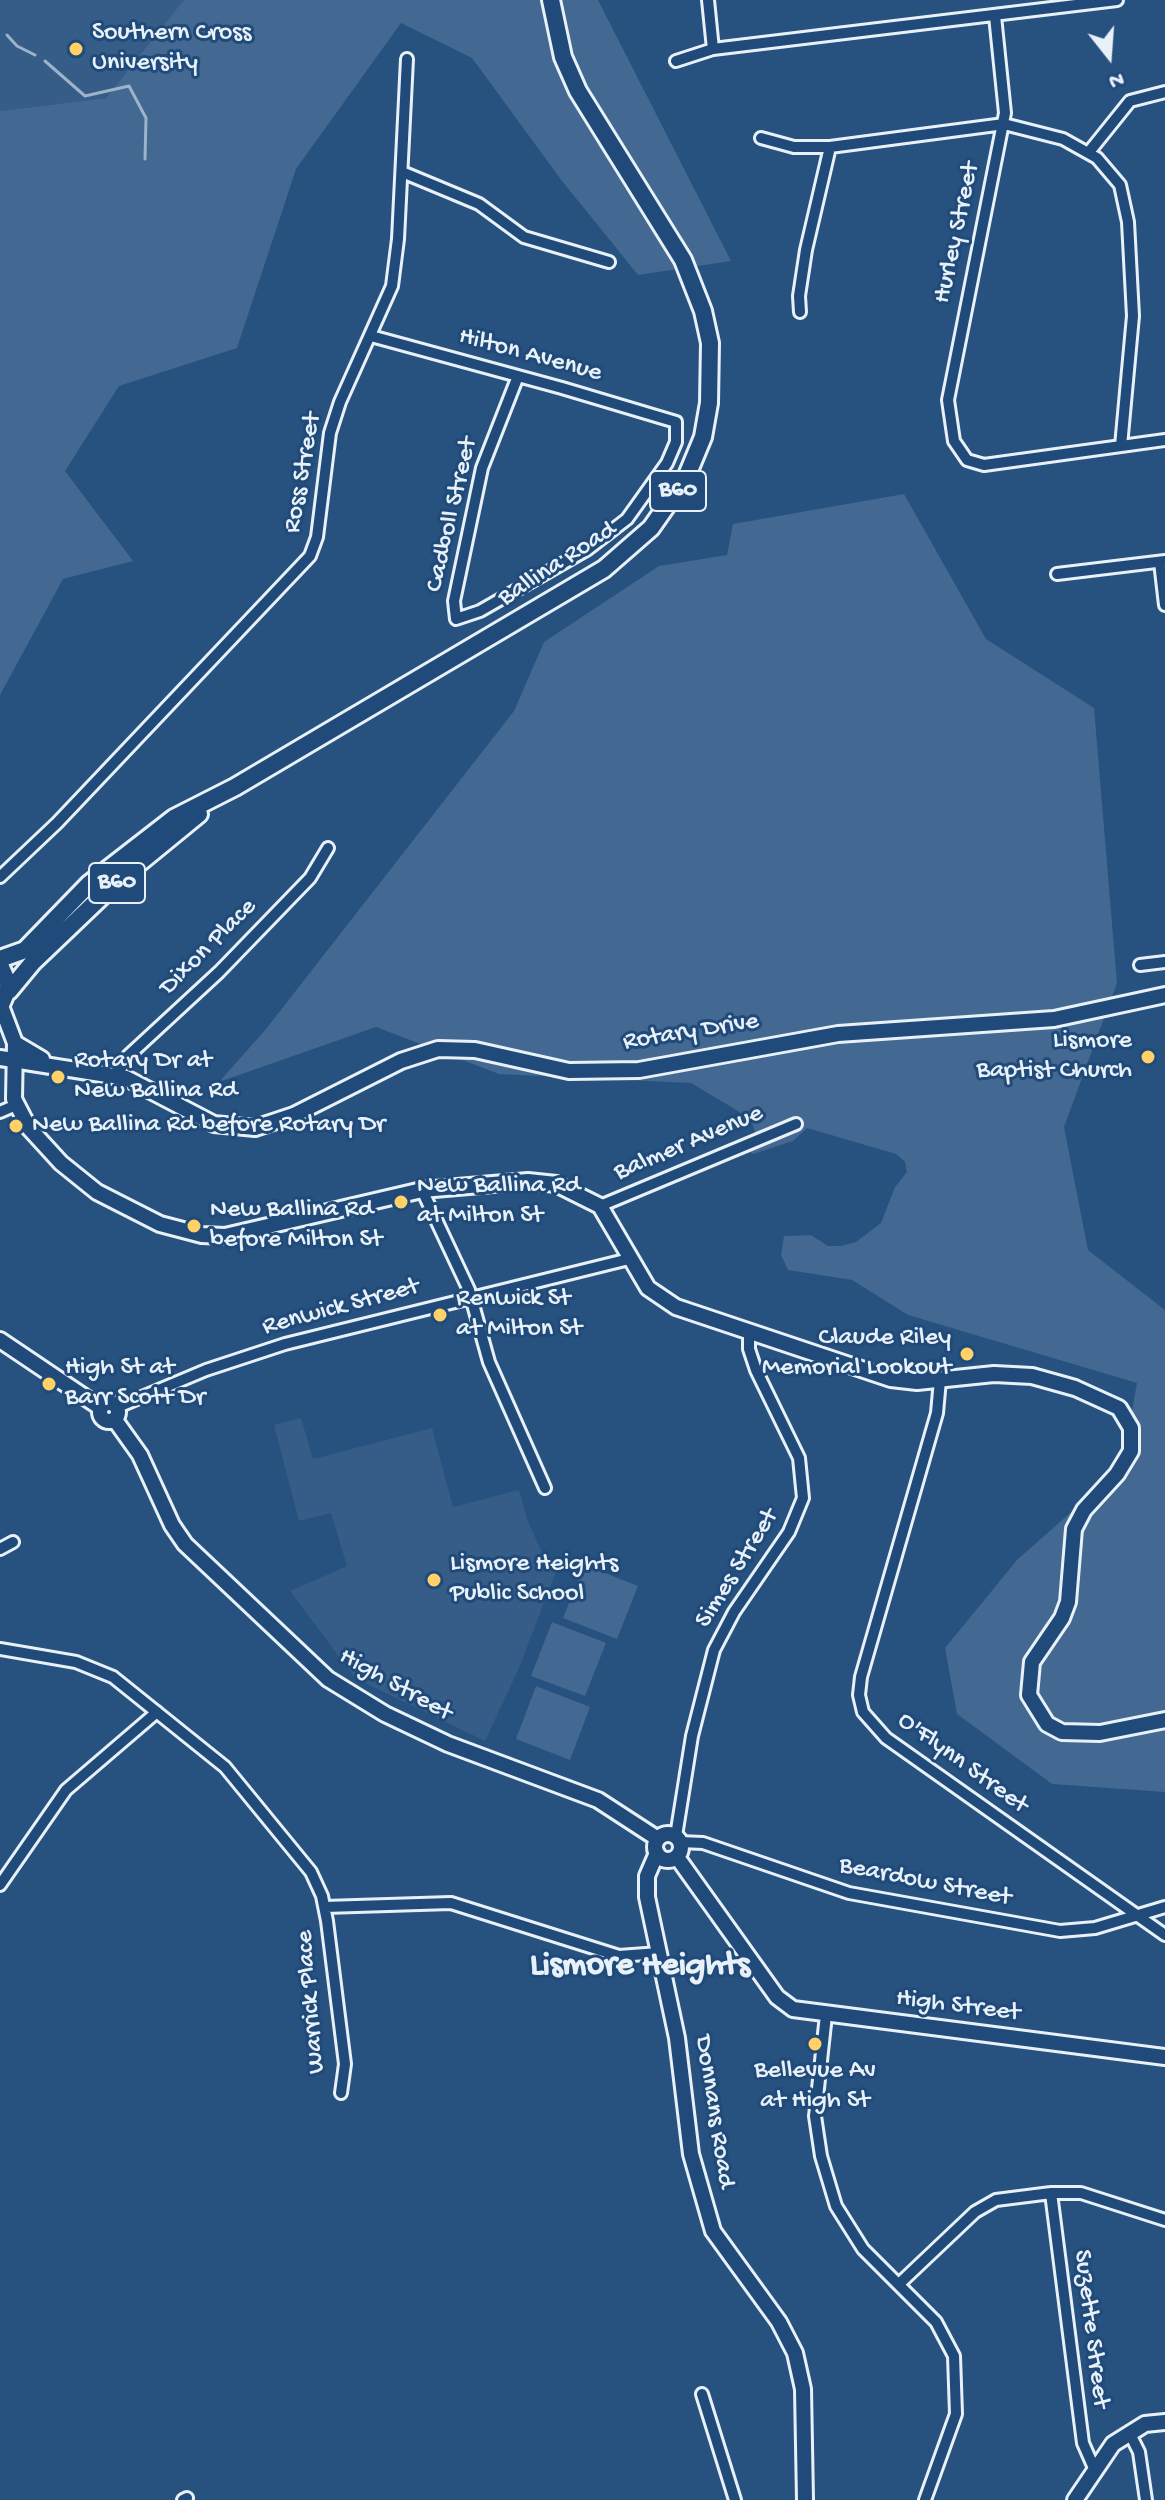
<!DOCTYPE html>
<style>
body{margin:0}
#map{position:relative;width:1165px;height:2500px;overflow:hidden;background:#27517f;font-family:"Gochi Hand",sans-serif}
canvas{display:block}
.north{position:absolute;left:1069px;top:16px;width:80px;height:80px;-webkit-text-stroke:6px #1f4a7a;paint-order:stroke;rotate:163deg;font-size:22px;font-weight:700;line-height:32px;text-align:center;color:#e8f1f8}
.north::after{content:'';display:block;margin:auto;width:28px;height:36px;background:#e8f1f8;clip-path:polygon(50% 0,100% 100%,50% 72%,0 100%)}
</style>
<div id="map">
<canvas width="1165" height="2500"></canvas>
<div class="north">N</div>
</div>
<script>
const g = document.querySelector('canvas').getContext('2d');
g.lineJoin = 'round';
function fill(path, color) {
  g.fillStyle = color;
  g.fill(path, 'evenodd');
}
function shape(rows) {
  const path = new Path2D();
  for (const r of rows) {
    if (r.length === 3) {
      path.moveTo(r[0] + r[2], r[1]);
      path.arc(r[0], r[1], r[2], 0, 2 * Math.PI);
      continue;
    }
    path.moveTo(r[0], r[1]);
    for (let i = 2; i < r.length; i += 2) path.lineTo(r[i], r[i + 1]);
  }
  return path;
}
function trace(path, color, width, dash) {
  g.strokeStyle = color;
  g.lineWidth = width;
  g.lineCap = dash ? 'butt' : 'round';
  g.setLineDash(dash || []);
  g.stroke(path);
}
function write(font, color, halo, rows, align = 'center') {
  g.font = font + ' "Gochi Hand",sans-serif';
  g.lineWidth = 6;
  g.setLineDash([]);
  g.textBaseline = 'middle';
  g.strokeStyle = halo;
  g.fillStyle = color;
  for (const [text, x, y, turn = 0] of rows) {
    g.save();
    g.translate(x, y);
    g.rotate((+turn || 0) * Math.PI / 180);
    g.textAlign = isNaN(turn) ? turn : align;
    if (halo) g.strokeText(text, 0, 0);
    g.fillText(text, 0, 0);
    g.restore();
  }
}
fill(shape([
 [0,0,199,0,106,98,0,111],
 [301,1418,313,1459,432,1428,453,1507,519,1490,528,1522,548,1565,557,1569,519,1668,485,1741,355,1678,290,1591,347,1566,331,1513,299,1521,274,1425]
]), '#355d88');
fill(shape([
 [184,0,598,0,731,261,638,275,562,181,472,58,401,23,296,169,237,348,119,386,65,471,133,561,63,579,0,695,0,111,106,98],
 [904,494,986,639,1094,708,1117,983,1064,1127,1088,1250,1165,1310,1165,1792,1052,1784,957,1714,945,1648,1017,1560,1122,1467,1137,1383,908,1315,852,1280,788,1270,781,1255,784,1236,811,1235,828,1246,841,1246,856,1242,881,1223,895,1187,907,1172,905,1162,896,1154,807,1128,793,1141,753,1154,748,1151,755,1132,753,1125,738,1111,691,1083,499,1074,376,1027,219,1082,266,1029,514,711,544,642,659,566,727,555,733,524],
 [584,1565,638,1586,617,1639,563,1618],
 [552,1622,606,1643,585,1696,531,1676],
 [536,1686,590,1707,570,1760,516,1739]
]), '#436891');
trace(shape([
 [7,35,17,46,35,55],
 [45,61,85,96,129,86,146,118,145,159]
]), '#9db3c9', 3);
const street = shape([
 [708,0,713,49],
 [995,16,1005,113,948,400,954,441,967,460,984,465,1165,440],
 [676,61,713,49,1117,0],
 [761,138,794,147,830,147,1004,124,1063,139,1097,158,1120,185,1128,222,1133,316,1121,446],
 [1089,152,1130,101,1165,92],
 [402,172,479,204,524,237,609,262],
 [800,312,799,296,806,250,830,147],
 [371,336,562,388,676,422,676,442,667,463,627,519,588,549,480,611,456,619,454,601,482,468,518,376],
 [1160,562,1165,605],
 [1057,574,1165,561],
 [0,877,57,823,310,556,317,537,330,433,340,402,392,286,398,239,407,59],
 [1140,965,1165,962],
 [117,1075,128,1056,219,972,310,878,328,848],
 [0,1112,16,1105],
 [422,1190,469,1290,489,1362,545,1488],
 [600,1206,796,1124],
 [940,1380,937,1413,861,1677,859,1695,863,1712,886,1738,1165,1935],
 [118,1407,206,1370,285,1344,629,1259],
 [0,1549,13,1542],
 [0,1649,76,1662,113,1677,225,1767,311,1872,322,1896,327,1921,345,2064,341,2093],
 [676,1836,692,1736,714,1650,734,1612,789,1532,803,1498,799,1458,756,1370,749,1349,749,1332],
 [680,1842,703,1843,849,1893,1060,1931,1095,1928,1165,1907],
 [0,1885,66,1790,157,1712],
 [325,1907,451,1903,619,1956,659,1953],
 [826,2015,815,2116,821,2156,836,2206,863,2249,936,2322,954,2356,956,2414,925,2500],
 [1051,2193,1083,2443,1094,2468],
 [899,2284,975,2212,996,2200,1051,2193,1081,2193,1165,2220],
 [702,2394,735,2500],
 [1129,2432,1139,2452,1146,2500],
 [183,2500,187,2498]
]);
const secondary = shape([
 [1,1006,15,1043,42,1059],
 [15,1043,14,1099,29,1128,61,1163,97,1192,160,1224,202,1235,225,1236,422,1190,528,1181,556,1184,600,1206,648,1288,676,1307,891,1379,917,1382,994,1374,1032,1376,1075,1388,1119,1408,1131,1428,1131,1451,1117,1474,1084,1510,1074,1529,1068,1602,1062,1618,1032,1662,1029,1695,1047,1724,1062,1732,1100,1733,1165,1720],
 [0,1058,126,1078,214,1124,255,1128,294,1115,401,1061,438,1049,475,1050,569,1071,639,1070,838,1034,1054,1019,1165,995],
 [0,1340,101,1408],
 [109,1412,9],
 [115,1420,140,1455,172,1525,185,1544,328,1679,385,1714,448,1744,598,1800,658,1839],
 [668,1847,13],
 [657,1853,647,1876,647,1897,677,2038,691,2154,713,2231,779,2322,795,2353,803,2389,805,2500],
 [677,1857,777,1997,793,2009,1165,2057],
 [1075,2500,1113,2444,1145,2424,1165,2422]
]);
const primary = shape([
 [0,959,25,950,89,884,174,818,235,787,604,569,651,528,686,478,703,437,709,403,710,343,703,311,683,260,578,91,563,57,551,0],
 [0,965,9,986,0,1007],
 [9,991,33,962,122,877,199,814]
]);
trace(street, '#e8f1f8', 16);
trace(secondary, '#e8f1f8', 20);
trace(primary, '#e8f1f8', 22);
trace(street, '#1f4a7a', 10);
trace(secondary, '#1f4a7a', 14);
trace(primary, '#1f4a7a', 16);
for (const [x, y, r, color] of [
 [76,49,8,"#ffd166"],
 [1148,1057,8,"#ffd166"],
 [58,1077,8,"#ffd166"],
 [16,1126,8,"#ffd166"],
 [401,1202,8,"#ffd166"],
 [194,1226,8,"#ffd166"],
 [440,1315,8,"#ffd166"],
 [967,1354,8,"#ffd166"],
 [49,1384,8,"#ffd166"],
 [434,1580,8,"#ffd166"],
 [815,2044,8,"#ffd166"]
]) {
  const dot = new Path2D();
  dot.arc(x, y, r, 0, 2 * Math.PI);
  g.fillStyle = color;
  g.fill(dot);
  trace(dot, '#1f4a7a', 3);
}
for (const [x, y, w] of [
 [678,491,56],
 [117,883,56]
]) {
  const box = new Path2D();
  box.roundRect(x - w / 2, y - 20, w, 40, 6);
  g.fillStyle = '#1f4a7a';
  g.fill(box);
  trace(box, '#e8f1f8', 2);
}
write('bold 24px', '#e8f1f8', null, [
 ["B60",678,491],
 ["B60",117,883]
]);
write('26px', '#e8f1f8', '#1f4a7a', [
 ["Southern Cross",92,34],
 ["University",92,64],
 ["Lismore",1132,1042,"right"],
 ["Baptist Church",1132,1072,"right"],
 ["Rotary Dr at",74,1062],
 ["New Ballina Rd",74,1092],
 ["New Ballina Rd before Rotary Dr",32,1126],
 ["New Ballina Rd",417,1187],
 ["at Milton St",417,1217],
 ["New Ballina Rd",210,1211],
 ["before Milton St",210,1241],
 ["Renwick St",456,1300],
 ["at Milton St",456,1330],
 ["Claude Riley",951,1339,"right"],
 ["Memorial Lookout",951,1369,"right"],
 ["High St at",65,1369],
 ["Barr Scott Dr",65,1399],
 ["Lismore Heights",450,1565],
 ["Public School",450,1595],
 ["Bellevue Av",815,2072,"center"],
 ["at High St",815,2102,"center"]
], 'left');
write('26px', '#e8f1f8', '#1f4a7a', [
 ["Hurley Street",958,233,-78],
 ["Hilton Avenue",530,356,15],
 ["Ross Street",304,473,-80],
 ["Cadboll Street",453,515,-77],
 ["Ballina Road",558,565,-33],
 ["Dixon Place",209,948,-45],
 ["Rotary Drive",691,1033,-9],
 ["Balmer Avenue",689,1144,-23],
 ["Renwick Street",341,1308,-15],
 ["Simes Street",738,1569,-58],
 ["High Street",395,1686,29],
 ["O'Flynn Street",962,1764,36],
 ["Beardow Street",925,1883,11],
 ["Warrick Place",312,2002,-95],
 ["High Street",958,2007,7],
 ["Donnans Road",713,2112,81],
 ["Suzette Street",1090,2329,83]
]);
write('bold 34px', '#e8f1f8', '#1f4a7a', [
 ["Lismore Heights",640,1968]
]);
</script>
